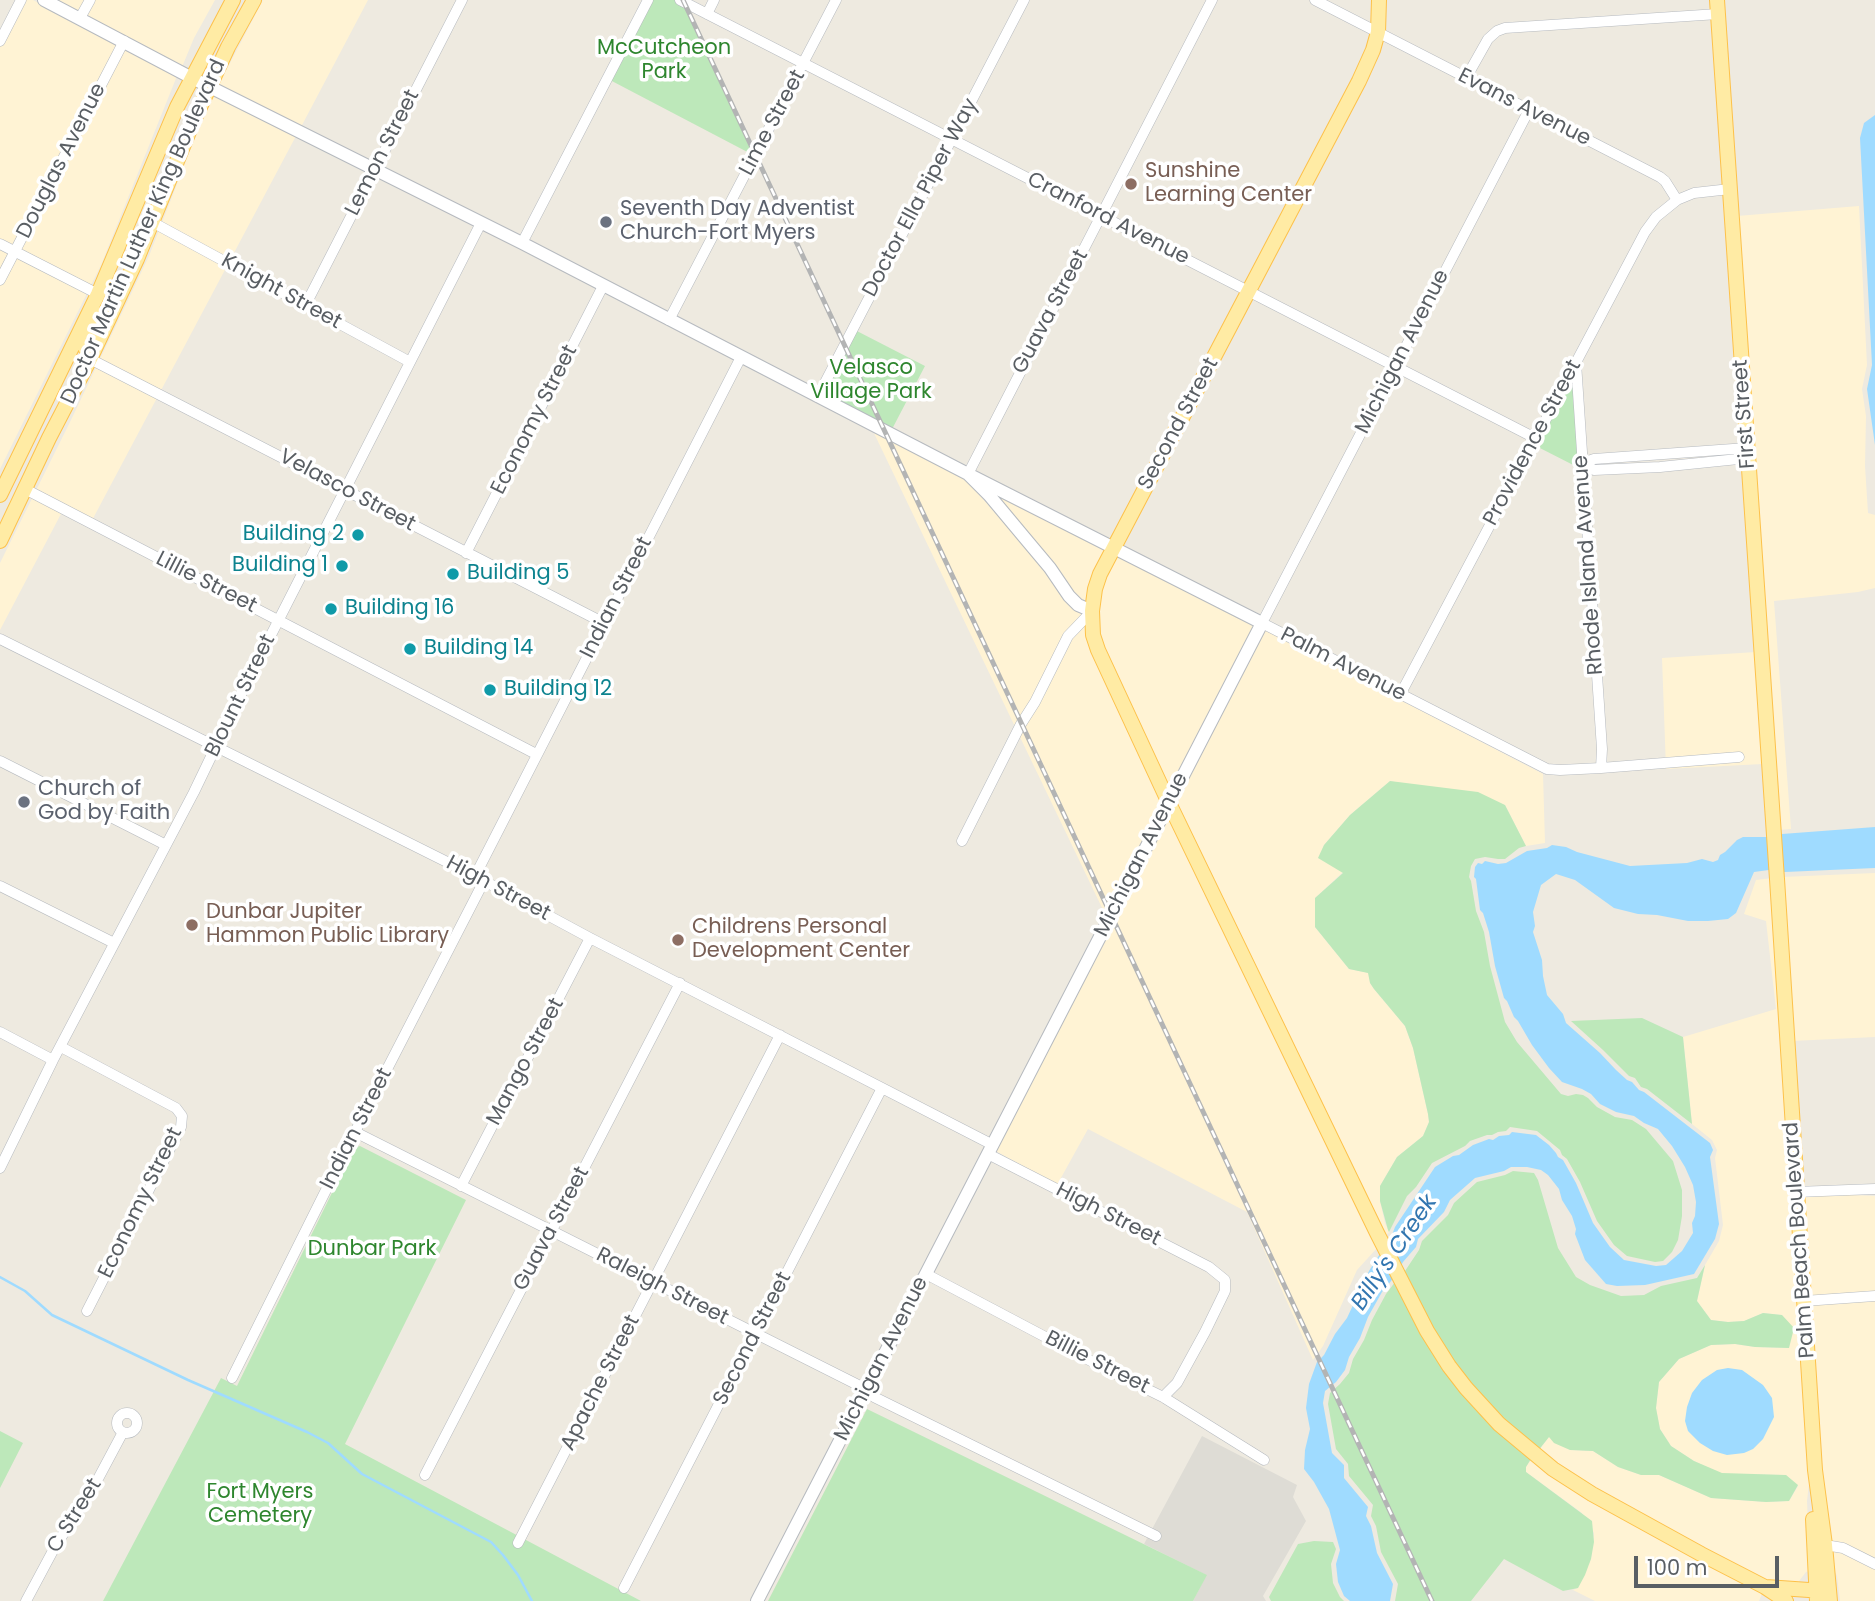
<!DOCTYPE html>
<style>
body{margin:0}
#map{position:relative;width:1875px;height:1601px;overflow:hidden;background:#eeeae0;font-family:Poppins,sans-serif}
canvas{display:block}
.scale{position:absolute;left:1634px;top:1556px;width:145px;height:32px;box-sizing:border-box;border:4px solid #595e63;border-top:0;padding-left:9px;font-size:21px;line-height:24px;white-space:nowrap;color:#595e63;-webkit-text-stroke:5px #fff;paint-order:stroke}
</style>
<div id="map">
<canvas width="1875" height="1601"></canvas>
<div class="scale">100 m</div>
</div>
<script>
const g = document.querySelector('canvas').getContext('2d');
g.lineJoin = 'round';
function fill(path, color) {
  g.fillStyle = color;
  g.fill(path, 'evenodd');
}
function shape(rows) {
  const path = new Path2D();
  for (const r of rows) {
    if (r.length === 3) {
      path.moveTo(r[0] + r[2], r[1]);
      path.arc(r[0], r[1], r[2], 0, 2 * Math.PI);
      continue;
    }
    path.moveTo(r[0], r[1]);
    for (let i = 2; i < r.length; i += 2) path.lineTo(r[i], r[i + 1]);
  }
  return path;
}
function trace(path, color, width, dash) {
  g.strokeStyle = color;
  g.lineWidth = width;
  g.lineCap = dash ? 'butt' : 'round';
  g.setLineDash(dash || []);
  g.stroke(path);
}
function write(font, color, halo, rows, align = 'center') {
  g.font = font + ' Poppins,sans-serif';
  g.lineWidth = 7;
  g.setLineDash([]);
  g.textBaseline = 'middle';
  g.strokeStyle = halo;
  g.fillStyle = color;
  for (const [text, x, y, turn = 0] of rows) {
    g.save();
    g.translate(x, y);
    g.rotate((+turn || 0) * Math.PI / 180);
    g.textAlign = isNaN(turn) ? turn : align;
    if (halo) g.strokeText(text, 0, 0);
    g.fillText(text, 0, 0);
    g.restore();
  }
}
fill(shape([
 [24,0,33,0,177,76,101,265,0,469,0,47],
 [55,0,215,0,194,38,182,67],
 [263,0,368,0,301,127,218,86],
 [214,95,296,136,89,526,62,512,0,630,0,563,71,420,149,256,193,143],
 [1859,206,1867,365,1862,389,1866,416,1865,466,1868,513,1875,515,1875,588,1858,592,1774,601,1791,829,1779,830,1737,216],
 [872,429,964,478,1086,614,1162,803,1105,914],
 [994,494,1107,549,1087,604,1081,601,1073,593],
 [1117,554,1254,625,1169,791,1099,635,1100,591],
 [1265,630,1543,774,1545,843,1526,846,1505,805,1390,781,1350,815,1324,845,1319,858,1343,872,1315,898,1315,927,1349,969,1369,973,1370,983,1374,989,1405,1026,1413,1048,1428,1114,1429,1122,1423,1136,1397,1157,1380,1186,1380,1201,1385,1223,1389,1232,1385,1237,1175,804],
 [1756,652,1763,764,1666,769,1662,658],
 [1169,815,1378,1247,1357,1270,1323,1346,1313,1360,1247,1212,1088,1129,1057,1185,996,1151],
 [1875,873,1875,1037,1792,1041,1782,877],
 [1772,878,1810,1475,1807,1501,1810,1571,1806,1572,1796,1585,1768,1582,1595,1490,1538,1451,1549,1437,1570,1450,1593,1451,1618,1467,1641,1475,1659,1475,1711,1498,1766,1502,1789,1501,1798,1486,1786,1475,1722,1474,1694,1461,1671,1446,1660,1429,1656,1408,1659,1382,1679,1359,1711,1345,1735,1344,1755,1347,1789,1348,1782,1315,1763,1313,1744,1321,1728,1322,1711,1320,1697,1301,1705,1265,1719,1241,1723,1225,1715,1158,1717,1150,1712,1140,1692,1124,1683,1037,1776,1009,1766,921,1744,914,1756,880],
 [1802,1193,1875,1196,1875,1601,1840,1601,1837,1576,1833,1568,1821,1476],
 [1531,1459,1763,1591,1759,1601,1595,1601,1573,1590,1578,1588,1591,1559,1594,1533,1582,1513,1526,1472,1526,1467]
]), '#fff3d4');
fill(shape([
 [1202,1436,1297,1485,1293,1497,1306,1521,1263,1596,1266,1601,1193,1601,1206,1575,1144,1544]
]), '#dedcd5');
fill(shape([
 [648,0,680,0,684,2,755,156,608,79],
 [853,329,925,366,890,433,818,396],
 [1576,362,1583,470,1532,444],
 [1390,781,1478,792,1505,805,1526,846,1519,848,1505,859,1498,859,1485,857,1475,859,1471,866,1469,877,1471,881,1476,911,1484,932,1490,966,1505,1022,1517,1042,1561,1094,1568,1096,1576,1094,1583,1095,1588,1098,1597,1107,1615,1117,1632,1120,1646,1129,1673,1161,1682,1190,1682,1216,1678,1240,1672,1252,1663,1261,1655,1262,1627,1256,1614,1245,1597,1221,1580,1182,1567,1159,1562,1155,1560,1150,1537,1131,1510,1127,1506,1131,1498,1132,1492,1135,1487,1135,1470,1141,1465,1146,1432,1163,1416,1187,1407,1196,1389,1232,1388,1230,1380,1201,1380,1186,1397,1157,1423,1136,1429,1122,1428,1114,1413,1048,1405,1026,1374,989,1370,983,1368,973,1349,969,1315,927,1315,898,1343,873,1318,858,1324,845,1350,815],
 [1642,1018,1683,1037,1692,1124,1647,1089,1641,1087,1635,1078,1629,1076,1603,1050,1571,1021],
 [360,1146,466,1200,345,1444,641,1601,103,1601,221,1378,237,1386,354,1148],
 [1513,1171,1534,1173,1538,1180,1558,1248,1576,1277,1590,1285,1621,1296,1644,1295,1661,1286,1697,1278,1705,1265,1697,1301,1711,1320,1728,1322,1744,1321,1763,1313,1782,1315,1794,1328,1789,1348,1755,1347,1735,1344,1711,1345,1679,1359,1659,1382,1656,1408,1660,1429,1671,1446,1694,1461,1722,1473,1786,1475,1798,1485,1789,1501,1766,1502,1711,1498,1659,1475,1641,1475,1618,1467,1593,1451,1570,1450,1554,1443,1549,1437,1538,1451,1519,1436,1470,1385,1432,1329,1403,1274,1419,1250,1422,1241,1448,1215,1454,1203,1477,1182,1505,1175],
 [1395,1282,1401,1295,1531,1459,1526,1467,1526,1472,1592,1521,1594,1542,1591,1559,1585,1575,1578,1588,1563,1591,1504,1559,1471,1601,1395,1601,1398,1584,1381,1552,1376,1526,1371,1516,1373,1505,1349,1476,1348,1464,1336,1449,1328,1404,1330,1393,1340,1384,1349,1373,1353,1359,1364,1340,1372,1320,1386,1294],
 [867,1409,1207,1575,1193,1601,768,1601],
 [0,1431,23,1443,0,1488],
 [1314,1541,1333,1542,1336,1549,1331,1564,1333,1583,1340,1597,1344,1601,1271,1601,1269,1597,1298,1544]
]), '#bde8ba');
fill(shape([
 [1875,115,1875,445,1867,389,1872,365,1860,138,1864,123],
 [1875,827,1875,868,1785,872,1781,872,1776,869,1754,872,1736,913,1728,919,1708,921,1688,921,1657,915,1638,914,1614,908,1575,880,1556,874,1541,885,1533,912,1535,926,1533,932,1542,960,1543,976,1547,995,1563,1014,1566,1023,1600,1053,1616,1070,1627,1080,1632,1082,1639,1090,1644,1092,1710,1143,1713,1150,1710,1157,1719,1224,1715,1239,1694,1274,1645,1285,1617,1286,1606,1284,1585,1260,1575,1234,1576,1229,1572,1216,1562,1200,1559,1189,1548,1175,1541,1170,1527,1167,1511,1167,1504,1171,1475,1178,1450,1200,1444,1212,1418,1239,1416,1247,1403,1262,1396,1275,1382,1292,1368,1317,1360,1338,1349,1357,1345,1370,1336,1382,1325,1391,1323,1403,1332,1453,1344,1465,1344,1478,1368,1507,1366,1516,1371,1526,1377,1553,1393,1584,1390,1601,1350,1601,1344,1596,1338,1582,1336,1564,1340,1550,1329,1509,1314,1482,1304,1469,1305,1450,1310,1429,1306,1408,1309,1384,1317,1362,1324,1355,1335,1334,1347,1318,1369,1271,1392,1235,1395,1227,1435,1167,1453,1156,1459,1155,1473,1145,1489,1139,1493,1140,1499,1136,1509,1135,1512,1132,1536,1135,1549,1145,1556,1153,1558,1157,1563,1160,1576,1183,1593,1223,1610,1247,1624,1260,1656,1266,1666,1265,1682,1251,1693,1233,1692,1223,1695,1216,1696,1202,1693,1185,1685,1167,1672,1146,1658,1129,1644,1123,1634,1116,1616,1112,1600,1104,1591,1094,1582,1089,1562,1082,1549,1068,1532,1045,1518,1021,1514,1017,1507,1001,1504,998,1495,966,1489,932,1483,913,1480,910,1476,879,1474,877,1475,867,1478,863,1482,864,1485,861,1498,864,1506,863,1527,851,1547,848,1552,845,1566,847,1577,852,1630,866,1687,863,1702,859,1713,862,1718,860,1720,855,1725,852,1737,840,1743,837,1774,837,1782,834],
 [1728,1368,1742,1370,1763,1385,1772,1398,1774,1417,1763,1439,1753,1449,1744,1453,1727,1455,1713,1451,1700,1443,1688,1431,1685,1421,1687,1407,1692,1393,1702,1380,1717,1370]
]), '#9fdbff');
trace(shape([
 [0,1277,25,1291,52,1315,188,1380,307,1432,328,1443,362,1474,491,1542,503,1555,518,1575,532,1601]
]), '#9fdbff', 2.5);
const minor = shape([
 [680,0,1535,438],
 [1315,0,1660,177,1665,181,1677,200],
 [707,14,714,0],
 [80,18,90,0],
 [0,41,21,0],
 [1466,78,1488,39,1497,31,1505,28,1718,14],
 [1529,110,1262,623,1547,769,1560,770,1601,768,1739,757],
 [152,222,410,362],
 [522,243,648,0],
 [0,244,98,294],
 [0,280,124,41],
 [305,306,462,0],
 [669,320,836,0],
 [90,359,604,623],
 [1576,363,1602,749,1601,768],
 [818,396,1024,0],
 [1583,463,1594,470,1660,467,1748,458],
 [1583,463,1594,459,1747,448],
 [968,474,1212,0],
 [25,489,536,754],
 [466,553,603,286],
 [0,639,475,876,590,938,993,1145],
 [1400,695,1645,232,1656,217,1677,200,1694,193,1730,189],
 [0,761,166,845],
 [962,841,1021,724,1035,702,1068,636,1092,611],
 [475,876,741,357],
 [0,886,114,943],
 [0,1032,53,1060],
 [61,1047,176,1108,182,1116,181,1127,87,1311],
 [355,1132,866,1389,874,1397,1156,1536],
 [988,1154,1209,1267,1225,1280,1225,1291,1205,1332,1177,1383,1163,1397],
 [0,1168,53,1060,194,792,246,684,481,223],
 [461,1186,590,938],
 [1796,1192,1875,1189],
 [926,1274,1108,1370,1163,1397,1264,1460],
 [1804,1301,1875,1296],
 [232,1378,366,1110,484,881],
 [127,1423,10],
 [425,1475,680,983],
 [518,1543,780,1035],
 [1825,1545,1843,1548,1875,1564],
 [624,1588,882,1088],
 [26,1601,56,1545,91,1492,123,1432]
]);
const tertiary = shape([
 [44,0,192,78,522,243,968,474,989,495,1024,537,1050,568,1069,596,1078,605,1092,611],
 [757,1601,1262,623,968,474]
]);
const primary = shape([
 [1379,0,1378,32,1373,50,1359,81,1100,574,1095,589,1092,611,1093,635,1098,650,1169,803,1377,1233,1427,1331,1449,1366,1466,1388,1499,1424,1553,1469,1592,1494,1701,1554,1765,1587,1786,1601],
 [1717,0,1777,879,1815,1470,1825,1545,1830,1601],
 [90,358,85,347,94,326,93,311],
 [0,495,98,294,177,107,233,0],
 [0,541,49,438,90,359,137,259,193,122,228,47,254,0],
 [1813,1519,1817,1601],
 [1766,1587,1823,1591]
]);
trace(minor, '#b6babf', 11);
trace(tertiary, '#b6babf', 14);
trace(primary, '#fdc14a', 16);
trace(minor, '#fff', 10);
trace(tertiary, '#fff', 12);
trace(primary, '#ffeba4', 14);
const rail = shape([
 [683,0,1432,1601]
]);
trace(rail, '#b3b4b4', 5);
trace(rail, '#fff', 2.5, [8]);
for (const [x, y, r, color] of [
 [1131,184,7,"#8d6e63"],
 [606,222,7,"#6b7280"],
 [358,535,7,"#0f9aa8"],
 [342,566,7,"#0f9aa8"],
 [453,574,7,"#0f9aa8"],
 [331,609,7,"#0f9aa8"],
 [410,649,7,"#0f9aa8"],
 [490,690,7,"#0f9aa8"],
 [24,802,7,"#6b7280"],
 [192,925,7,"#8d6e63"],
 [678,940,7,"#8d6e63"]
]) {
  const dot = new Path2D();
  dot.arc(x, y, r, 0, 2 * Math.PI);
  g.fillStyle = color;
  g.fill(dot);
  trace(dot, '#fff', 2.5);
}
write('21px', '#2e862e', '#fff', [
 ["McCutcheon",664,49],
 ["Park",664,73],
 ["Velasco",871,369],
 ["Village Park",871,393],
 ["Dunbar Park",372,1250],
 ["Fort Myers",260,1493],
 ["Cemetery",260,1517]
]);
write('21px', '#595e63', '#fff', [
 ["Evans Avenue",1524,108,27],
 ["Lime Street",773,123,-62],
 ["Lemon Street",383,153,-63],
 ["Douglas Avenue",62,161,-63],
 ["Doctor Ella Piper Way",921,198,-62],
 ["Cranford Avenue",1108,219,27],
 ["Doctor Martin Luther King Boulevard",144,232,-66],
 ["Knight Street",281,292,29],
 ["Guava Street",1051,312,-62],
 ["Michigan Avenue",1403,352,-63],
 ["First Street",1745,414,-94],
 ["Economy Street",535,420,-63],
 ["Second Street",1179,424,-62],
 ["Providence Street",1533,443,-62],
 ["Velasco Street",347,491,28],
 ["Rhode Island Avenue",1589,565,-94],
 ["Lillie Street",206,583,27],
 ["Indian Street",617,598,-63],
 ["Palm Avenue",1343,665,27],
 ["Blount Street",241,696,-64],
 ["Michigan Avenue",1142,855,-63],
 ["High Street",498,889,28],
 ["Mango Street",526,1062,-62],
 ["Indian Street",357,1129,-63],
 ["Economy Street",141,1203,-64],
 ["High Street",1108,1215,27],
 ["Guava Street",552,1229,-62],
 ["Palm Beach Boulevard",1800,1240,-94],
 ["Raleigh Street",662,1287,27],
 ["Second Street",753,1339,-63],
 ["Michigan Avenue",882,1359,-63],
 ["Billie Street",1097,1363,27],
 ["Apache Street",601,1383,-63],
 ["C Street",75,1516,-58]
]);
write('21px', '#785e54', '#fff', [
 ["Sunshine",1145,172],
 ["Learning Center",1145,196],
 ["Dunbar Jupiter",206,913],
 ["Hammon Public Library",206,937],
 ["Childrens Personal",692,928],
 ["Development Center",692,952]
], 'left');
write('21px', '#5b616d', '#fff', [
 ["Seventh Day Adventist",620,210],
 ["Church-Fort Myers",620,234],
 ["Church of",38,790],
 ["God by Faith",38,814]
], 'left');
write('21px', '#0d838f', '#fff', [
 ["Building 2",344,535,"right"],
 ["Building 1",328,566,"right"],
 ["Building 5",467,574],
 ["Building 16",345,609],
 ["Building 14",424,649],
 ["Building 12",504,690]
], 'left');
write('italic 23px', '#3276b0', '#fff', [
 ["Billy's Creek",1395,1253,-56]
]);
</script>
